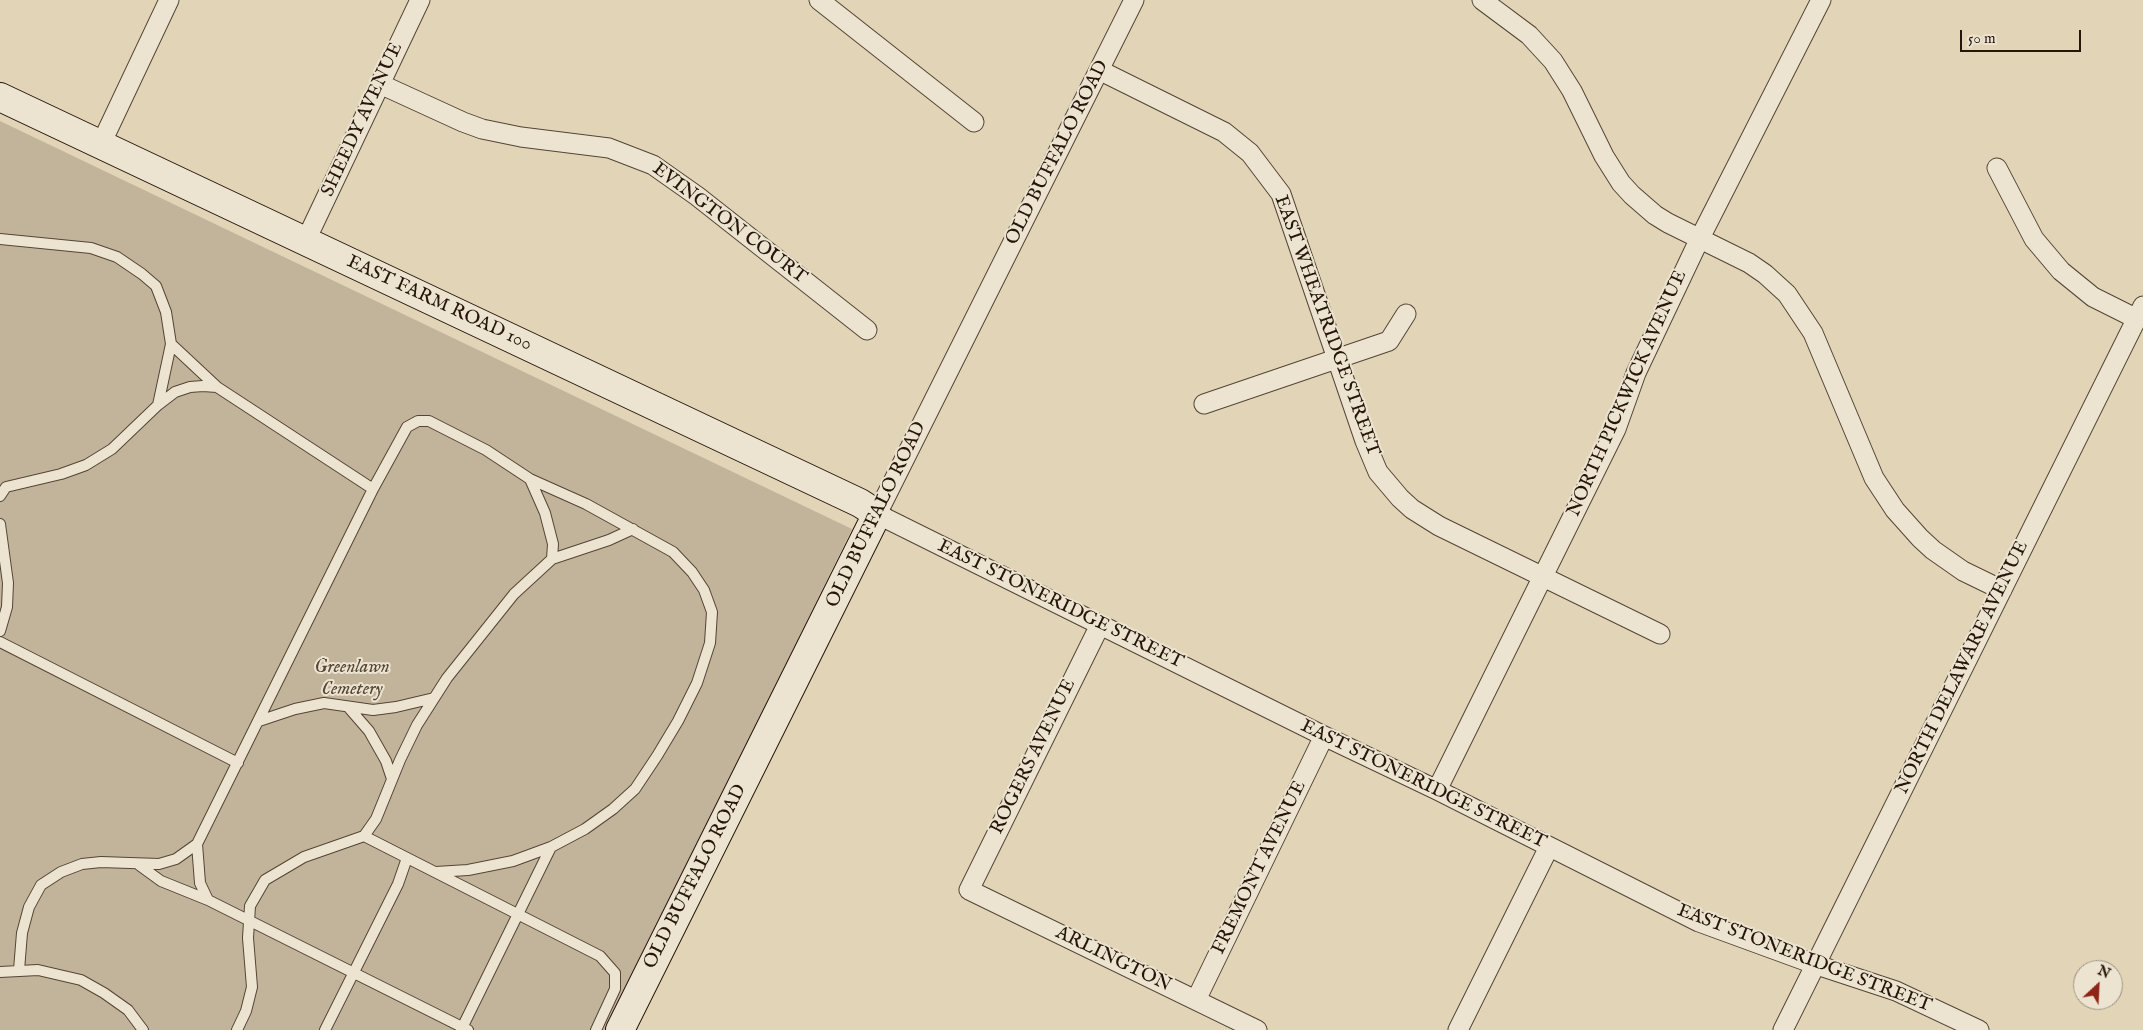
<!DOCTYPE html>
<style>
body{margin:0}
#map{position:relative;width:2143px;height:1030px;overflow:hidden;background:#e2d5b7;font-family:"IM FELL English",serif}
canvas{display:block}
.north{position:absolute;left:2073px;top:960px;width:50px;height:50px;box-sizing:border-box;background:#ece4d0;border:1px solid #9c9181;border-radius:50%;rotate:25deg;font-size:14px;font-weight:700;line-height:20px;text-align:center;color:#25150a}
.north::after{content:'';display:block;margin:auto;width:18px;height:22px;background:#8f2418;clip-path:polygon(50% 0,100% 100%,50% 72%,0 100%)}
.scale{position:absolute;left:1960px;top:30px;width:121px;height:22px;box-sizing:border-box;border:2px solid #25150a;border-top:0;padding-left:6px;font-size:15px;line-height:18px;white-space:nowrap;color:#25150a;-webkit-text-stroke:4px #ece4d0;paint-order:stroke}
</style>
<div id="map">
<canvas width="2143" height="1030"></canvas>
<div class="north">N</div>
<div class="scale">50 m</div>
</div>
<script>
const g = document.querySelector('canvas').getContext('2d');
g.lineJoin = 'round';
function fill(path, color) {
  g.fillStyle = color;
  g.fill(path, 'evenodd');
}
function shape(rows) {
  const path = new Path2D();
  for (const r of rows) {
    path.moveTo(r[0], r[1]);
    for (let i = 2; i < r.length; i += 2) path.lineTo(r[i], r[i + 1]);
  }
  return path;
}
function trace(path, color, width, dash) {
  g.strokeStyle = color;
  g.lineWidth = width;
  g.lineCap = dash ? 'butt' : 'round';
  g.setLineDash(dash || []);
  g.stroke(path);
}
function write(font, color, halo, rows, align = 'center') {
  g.font = font + ' "IM FELL English",serif';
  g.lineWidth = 4;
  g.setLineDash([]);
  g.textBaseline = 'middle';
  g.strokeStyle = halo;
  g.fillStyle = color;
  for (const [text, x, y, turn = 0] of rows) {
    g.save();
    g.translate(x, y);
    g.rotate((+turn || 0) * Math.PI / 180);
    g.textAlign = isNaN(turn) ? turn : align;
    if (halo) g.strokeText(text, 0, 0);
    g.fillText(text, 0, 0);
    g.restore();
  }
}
fill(shape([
 [0,121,852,529,607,1030,0,1030]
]), '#c2b49a');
const lane = shape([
 [0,239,91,248,117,257,142,274,156,286,166,312,171,344,217,387],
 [158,405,171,344],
 [373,489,407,427,418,421,429,421,486,450,530,479,586,504,673,552,692,572,704,590,712,612,710,643,697,683,678,721,657,756,635,789,613,809,585,829,551,847,461,1030],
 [0,496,6,487,61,474,86,465,112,449,158,405,175,392,190,387,203,386,217,387,373,489,197,844,200,883,208,900,468,1030],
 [0,524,8,583,7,607,0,631],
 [552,559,609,540,633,529],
 [0,642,238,763],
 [349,708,369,731,386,761,392,779],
 [259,721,295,709,324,703,373,710,396,707,434,698],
 [364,836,376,819,400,760,417,725,447,678,514,594,552,559,553,544,545,513,530,479],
 [139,865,161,881,208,900],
 [436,872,468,870,513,861,551,847],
 [19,970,22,933,29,907,41,885,61,872,82,864,101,862,159,864,176,859,197,844],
 [0,972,38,970,81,980,104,993,128,1010,143,1030],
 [237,1030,246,1011,252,987,248,938,250,906,265,880,304,857,364,836,600,956,615,973,615,989,596,1030],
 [325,1030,398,884,407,858]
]);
const street = shape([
 [819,0,974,122],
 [1134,0,877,514,1324,736,1437,790,1699,922,1814,964,1896,991,1979,1030],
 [1482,0,1529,35,1553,61,1572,91,1604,156,1621,183,1632,195,1655,215,1668,223,1749,263,1765,274,1787,294,1813,333,1874,478,1895,510,1920,538,1933,550,1963,571,2002,590],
 [1099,70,1224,132,1250,153,1281,194,1365,441,1378,472,1400,498,1412,509,1439,526,1660,634],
 [380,84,463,122,482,129,521,137,609,148,653,165,697,196,867,330],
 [101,144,169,0],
 [1997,168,2034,239,2061,271,2093,297,2137,319],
 [306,240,420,0],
 [1204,404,1389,341,1406,314],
 [1100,625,969,890,1257,1030],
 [1437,790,1616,429,1636,373,1700,238,1821,0],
 [1196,1000,1324,736],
 [1458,1030,1549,847],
 [1783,1030,2143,306]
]);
const secondary = shape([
 [0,97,860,503,877,514,620,1030]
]);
trace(lane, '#544535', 12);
trace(street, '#544535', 21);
trace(secondary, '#25150a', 30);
trace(lane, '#ece4d0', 10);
trace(street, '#ece4d0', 19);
trace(secondary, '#ece4d0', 28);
write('19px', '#25150a', '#ece4d0', [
 ["SHEEDY AVENUE",363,120,-65],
 ["OLD BUFFALO ROAD",1058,153,-63],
 ["EVINGTON COURT",729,224,37],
 ["EAST FARM ROAD 100",439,304,25],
 ["EAST WHEATRIDGE STREET",1326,326,70],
 ["NORTH PICKWICK AVENUE",1628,394,-66],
 ["OLD BUFFALO ROAD",877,515,-64],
 ["EAST STONERIDGE STREET",1060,605,26],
 ["NORTH DELAWARE AVENUE",1963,668,-64],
 ["ROGERS AVENUE",1034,757,-64],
 ["EAST STONERIDGE STREET",1423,785,26],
 ["FREMONT AVENUE",1260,868,-64],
 ["OLD BUFFALO ROAD",696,877,-63],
 ["EAST STONERIDGE STREET",1804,959,21],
 ["ARLINGTON",1113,960,26]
]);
write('italic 19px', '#544535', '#ece4d0', [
 ["Greenlawn",352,668],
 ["Cemetery",352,690]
]);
</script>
